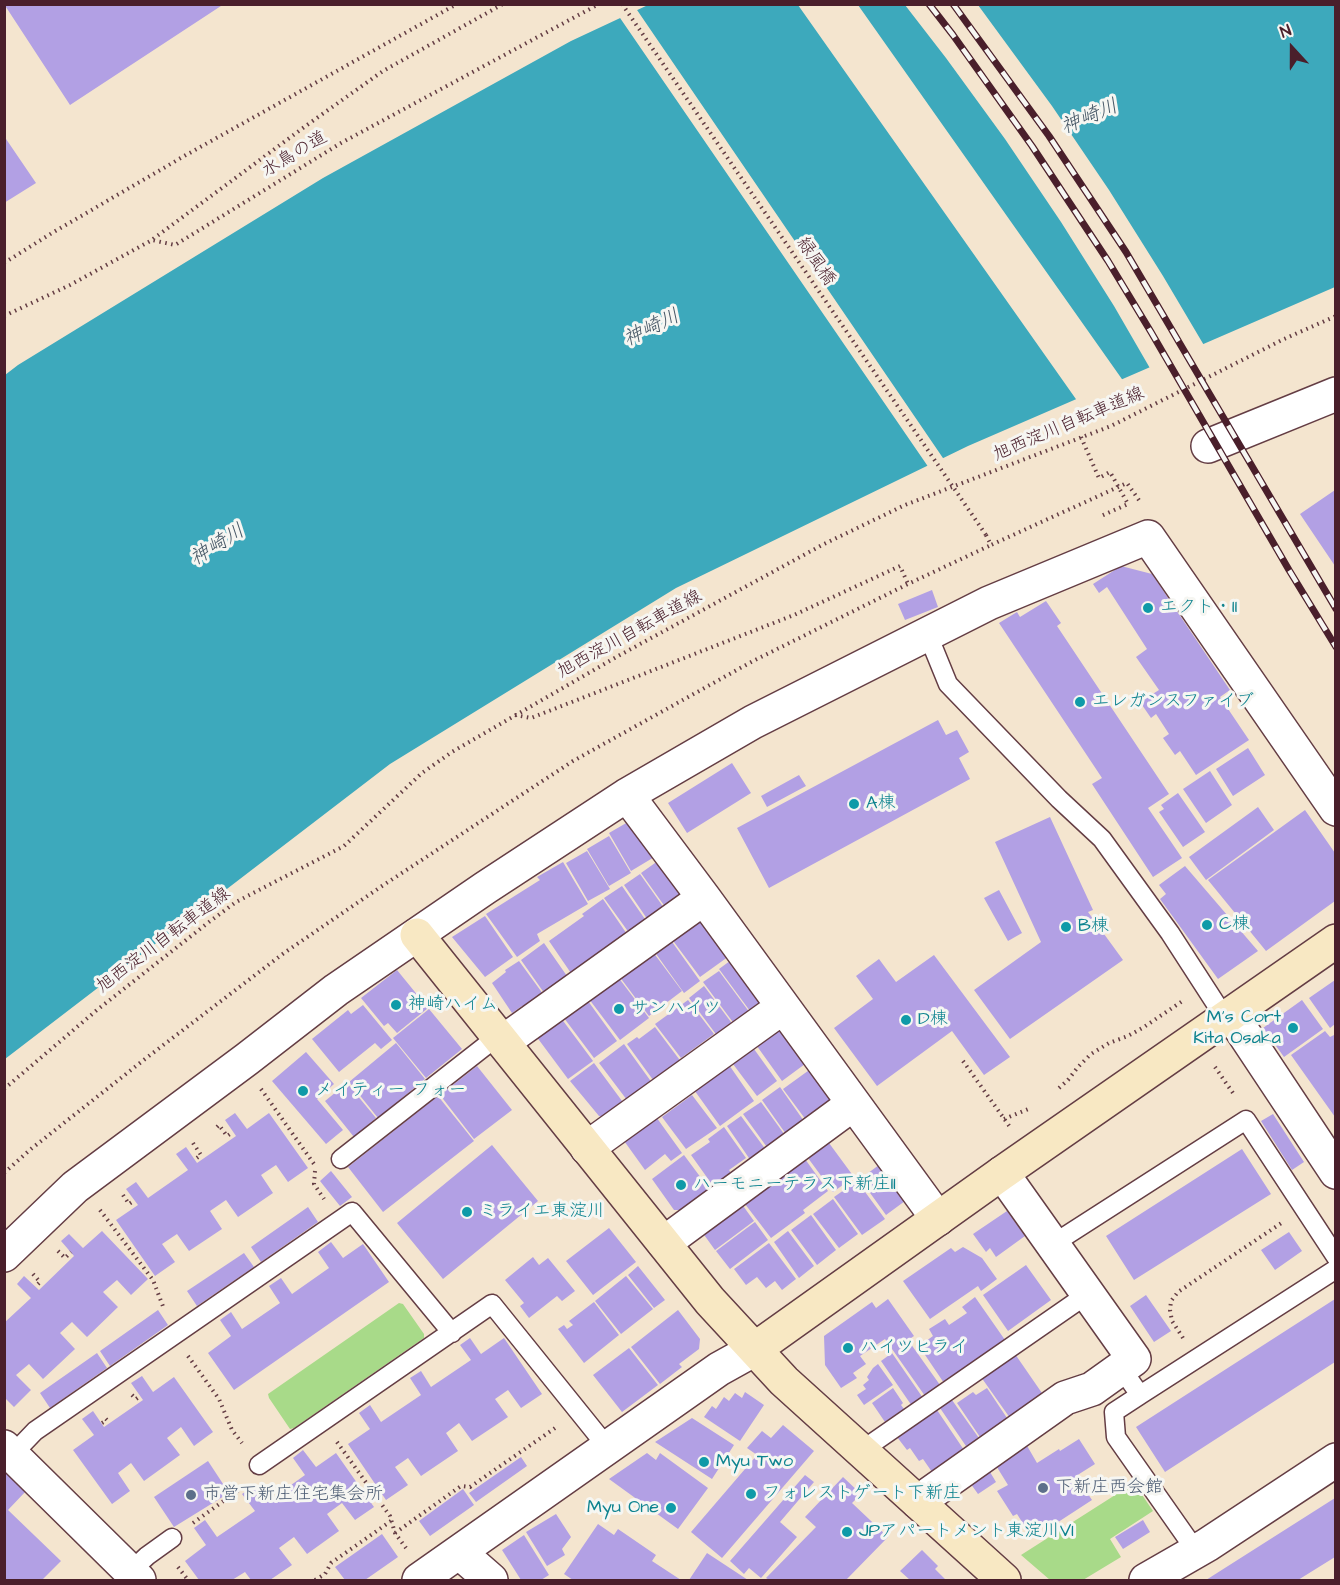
<!DOCTYPE html>
<meta charset="utf-8">
<style>
body{margin:0}
#map{position:relative;width:1340px;height:1585px;overflow:hidden;background:#f4e5cf;font-family:"Architects Daughter",sans-serif}
canvas{display:block}
.frame{position:absolute;inset:0;border:6px solid #4a1f2b;pointer-events:none}
.north{position:absolute;left:1262px;top:18px;width:60px;height:60px;-webkit-text-stroke:4px #f6f6f2;paint-order:stroke;rotate:339deg;font-size:16px;font-weight:700;line-height:24px;text-align:center;color:#4a1f2b}
.north::after{content:'';display:block;margin:auto;width:21px;height:27px;background:#4a1f2b;clip-path:polygon(50% 0,100% 100%,50% 72%,0 100%)}
</style>
<div id="map">
<canvas width="1340" height="1585"></canvas>
<div class="frame"></div>
<div class="north">N</div>
</div>
<script>
const g = document.querySelector('canvas').getContext('2d');
g.lineJoin = 'round';
function fill(path, color) {
  g.fillStyle = color;
  g.fill(path, 'evenodd');
}
function shape(rows) {
  const path = new Path2D();
  for (const r of rows) {
    path.moveTo(r[0], r[1]);
    for (let i = 2; i < r.length; i += 2) path.lineTo(r[i], r[i + 1]);
  }
  return path;
}
function trace(path, color, width, dash) {
  g.strokeStyle = color;
  g.lineWidth = width;
  g.lineCap = dash ? 'butt' : 'round';
  g.setLineDash(dash || []);
  g.stroke(path);
}
function write(font, color, halo, rows, align = 'center') {
  g.font = font + ' "Architects Daughter","Klee One",sans-serif';
  g.lineWidth = 6;
  g.setLineDash([]);
  g.textBaseline = 'middle';
  g.strokeStyle = halo;
  g.fillStyle = color;
  for (const [text, x, y, turn = 0] of rows) {
    g.save();
    g.translate(x, y);
    g.rotate((+turn || 0) * Math.PI / 180);
    g.textAlign = isNaN(turn) ? turn : align;
    if (halo) g.strokeText(text, 0, 0);
    g.fillText(text, 0, 0);
    g.restore();
  }
}
fill(shape([
 [399,1303,403,1304,424,1334,424,1338,294,1428,290,1429,269,1398,268,1394],
 [1134,1483,1153,1511,1110,1539,1121,1557,1083,1580,1050,1580,1021,1555]
]), '#a8da89');
fill(shape([
 [648,5,1335,5,1335,287,968,446,676,588,390,764,5,1059,5,375,18,365,323,178,571,41]
]), '#3da9bc');
fill(shape([
 [798,5,858,5,1124,382,1078,402],
 [905,5,978,5,1052,106,1109,190,1163,276,1205,347,1151,370,1114,306,1061,222,1005,139,946,58],
 [635,7,945,461,929,468,618,15]
]), '#f4e5cf');
fill(shape([
 [4,4,224,4,70,105],
 [4,136,36,183,4,203],
 [1335,490,1335,566,1300,514],
 [1121,566,1152,574,1230,690,1220,697,1249,740,1196,775,1180,751,1175,755,1163,738,1169,734,1156,714,1151,718,1140,702,1159,690,1136,657,1147,649,1107,587,1099,593,1093,584],
 [932,590,938,607,905,620,898,604],
 [1046,601,1061,623,1057,626,1169,794,1148,808,1182,858,1153,877,1092,784,1102,778,999,623,1017,612,1020,617],
 [938,720,946,735,957,730,969,752,959,758,970,779,769,888,737,828],
 [1248,748,1265,775,1233,796,1216,769],
 [732,763,751,793,687,833,668,803],
 [1210,771,1232,805,1206,823,1183,789],
 [799,775,806,786,767,807,761,796],
 [1178,793,1205,832,1183,847,1159,812,1164,809,1161,805],
 [1258,807,1274,830,1206,880,1189,857],
 [1305,810,1335,853,1335,901,1266,951,1208,880],
 [1050,817,1093,910,1088,912,1123,960,1010,1039,974,990,1041,942,995,842],
 [628,822,639,840,645,837,656,856,631,871,609,833],
 [609,836,631,873,609,886,587,849],
 [587,851,610,889,588,901,566,863],
 [662,858,684,889,681,902,668,911,641,873],
 [563,862,588,904,537,934,540,941,517,957,486,914,540,880,537,877],
 [1185,866,1258,951,1218,979,1160,899,1166,894,1159,885],
 [640,874,669,915,652,926,624,885],
 [622,886,649,925,632,937,604,898],
 [999,890,1022,933,1008,941,984,898],
 [603,899,631,940,575,979,549,941,584,916,582,914],
 [703,915,732,954,700,977,671,938],
 [485,916,513,957,485,977,452,937],
 [670,939,700,981,684,993,654,951],
 [544,943,567,976,547,997,521,960],
 [653,952,682,991,649,1016,619,976],
 [934,955,1010,1057,984,1075,952,1031,877,1086,834,1028,873,999,856,976,879,959,896,982],
 [734,958,765,1000,750,1011,719,969],
 [519,961,546,998,526,1011,522,1006,512,1013,492,983,506,972,505,970],
 [397,970,428,1008,397,1033,388,1023,384,1026,361,998],
 [719,971,750,1013,735,1025,703,982],
 [618,977,649,1018,620,1040,589,999],
 [1335,980,1335,1024,1330,1028,1309,998],
 [704,986,737,1030,721,1041,689,998],
 [688,1000,714,1034,681,1058,655,1024],
 [1302,1000,1323,1029,1284,1057,1263,1028],
 [588,1001,617,1041,594,1058,564,1018],
 [363,1005,392,1040,381,1049,375,1043,339,1072,312,1039,348,1010,351,1014],
 [429,1009,462,1049,426,1078,393,1038],
 [561,1018,593,1061,568,1079,536,1036],
 [777,1026,805,1064,782,1081,754,1042],
 [655,1027,685,1067,656,1084,627,1044,637,1037,639,1039],
 [1325,1031,1330,1037,1334,1035,1335,1038,1335,1117,1291,1055],
 [396,1043,425,1079,378,1118,349,1082],
 [624,1044,655,1087,630,1104,599,1063],
 [754,1049,777,1081,757,1096,733,1064],
 [306,1052,334,1084,317,1099,343,1130,326,1144,272,1081],
 [727,1062,754,1101,720,1126,692,1087],
 [594,1063,625,1105,608,1118,599,1116,570,1081],
 [477,1066,512,1110,474,1139,440,1095],
 [812,1068,833,1096,829,1098,832,1102,806,1120,783,1089],
 [347,1083,376,1118,354,1137,325,1101],
 [780,1087,806,1124,788,1137,762,1100],
 [692,1095,717,1128,686,1149,662,1117],
 [438,1096,474,1141,383,1212,348,1167],
 [761,1102,787,1138,769,1150,743,1114],
 [235,1113,247,1129,269,1113,308,1168,288,1182,276,1165,261,1175,273,1193,238,1217,226,1200,210,1211,222,1229,189,1251,177,1234,162,1244,175,1262,155,1276,116,1220,138,1205,126,1189,136,1182,148,1198,188,1170,176,1154,186,1147,197,1163,236,1136,225,1120],
 [654,1114,682,1153,671,1161,665,1154,645,1170,622,1138],
 [1273,1114,1304,1162,1292,1170,1261,1121],
 [741,1116,766,1150,751,1161,727,1126],
 [724,1127,746,1158,729,1170,734,1177,716,1190,691,1155,710,1142,708,1139],
 [829,1143,854,1177,833,1192,808,1158],
 [492,1145,538,1201,443,1279,397,1223],
 [1242,1149,1271,1194,1134,1280,1106,1236],
 [684,1155,710,1190,683,1210,674,1210,652,1179],
 [805,1159,828,1191,803,1210,805,1213,771,1238,745,1204],
 [879,1165,905,1201,886,1215,860,1179],
 [331,1171,352,1197,340,1206,320,1181],
 [857,1181,885,1219,862,1235,834,1197],
 [833,1199,858,1234,839,1248,813,1214],
 [741,1203,754,1221,715,1250,702,1232],
 [308,1207,318,1222,261,1262,251,1247],
 [1007,1211,1025,1236,996,1257,990,1248,986,1252,973,1234],
 [811,1215,836,1250,817,1265,791,1230],
 [755,1222,768,1240,730,1269,716,1251],
 [609,1228,636,1262,593,1295,566,1261],
 [102,1231,148,1279,131,1295,117,1280,103,1292,118,1307,87,1337,72,1322,60,1333,75,1349,43,1379,29,1364,16,1375,31,1390,14,1407,4,1397,4,1323,31,1298,17,1284,24,1276,39,1290,74,1256,61,1241,69,1234,83,1248],
 [788,1231,814,1266,799,1278,774,1242],
 [1289,1232,1302,1251,1275,1270,1261,1250],
 [331,1242,343,1258,363,1244,389,1282,234,1390,208,1353,231,1336,220,1320,231,1312,242,1329,280,1303,269,1286,281,1278,292,1294,329,1268,318,1252],
 [769,1243,796,1279,782,1290,775,1281,766,1288,757,1277,746,1285,734,1269],
 [963,1247,982,1258,997,1279,981,1291,978,1286,930,1319,903,1281,951,1248,955,1252],
 [244,1253,254,1267,197,1306,187,1291],
 [533,1257,539,1265,548,1258,575,1291,562,1301,557,1296,529,1318,520,1306,524,1303,505,1280],
 [1026,1265,1051,1300,1008,1331,983,1295],
 [638,1266,665,1300,654,1308,628,1275],
 [626,1276,653,1309,621,1334,595,1301],
 [1146,1295,1171,1331,1154,1342,1130,1306],
 [975,1297,1005,1340,944,1383,919,1346,933,1336,929,1329,945,1319,949,1325,967,1313,962,1307],
 [888,1299,914,1336,908,1340,940,1385,925,1396,885,1339,860,1356,866,1364,853,1373,857,1378,841,1388,825,1365,824,1336,872,1302,876,1308],
 [1335,1299,1335,1362,1165,1472,1136,1427],
 [594,1302,619,1335,584,1363,558,1329,564,1325,567,1329,573,1325,569,1321],
 [158,1310,168,1325,110,1366,100,1351],
 [678,1310,700,1339,699,1349,679,1364,682,1367,660,1384,631,1347],
 [470,1338,481,1354,504,1338,542,1394,521,1408,508,1390,495,1399,508,1417,472,1441,459,1423,446,1433,458,1451,421,1476,408,1458,395,1467,408,1485,386,1500,348,1444,370,1429,359,1413,370,1405,381,1422,421,1395,410,1378,421,1371,431,1387,471,1360,460,1345],
 [629,1348,658,1385,622,1412,593,1375],
 [97,1353,107,1368,50,1408,40,1393],
 [892,1353,923,1398,912,1406,881,1361],
 [1015,1354,1044,1396,1010,1418,981,1377],
 [878,1364,893,1385,864,1405,857,1395,866,1389,863,1385,869,1380,867,1377,873,1368],
 [142,1376,153,1392,174,1377,213,1432,194,1446,181,1427,167,1438,180,1455,144,1481,131,1463,118,1473,130,1491,112,1504,73,1450,94,1435,82,1419,93,1411,104,1427,143,1400,131,1383],
 [893,1388,903,1403,901,1405,904,1409,885,1422,872,1403],
 [987,1388,1007,1418,980,1437,957,1403,973,1392,976,1395],
 [745,1392,764,1405,740,1441,704,1417,712,1406,716,1409,724,1397,729,1401,735,1393,742,1398],
 [952,1400,981,1441,968,1449,940,1408],
 [937,1410,964,1450,932,1472,923,1459,919,1461,910,1448,907,1450,897,1437],
 [692,1418,734,1445,712,1479,655,1442],
 [783,1425,814,1451,722,1558,691,1532,757,1455,747,1448,762,1431,771,1438],
 [1079,1439,1095,1464,1076,1476,1092,1500,1049,1528,1045,1522,1029,1533,1017,1514,1013,1516,997,1491,1008,1485,995,1464,1026,1444,1037,1463,1059,1449,1060,1451],
 [303,1450,316,1467,336,1453,374,1507,355,1520,342,1503,327,1514,339,1531,307,1554,294,1537,279,1548,292,1565,270,1580,251,1580,245,1572,232,1580,199,1580,185,1561,206,1545,194,1528,205,1520,217,1537,255,1511,242,1494,254,1486,266,1503,305,1475,293,1458],
 [647,1453,656,1460,660,1453,708,1488,678,1529,609,1479],
 [521,1457,527,1466,476,1502,469,1493],
 [208,1461,229,1493,174,1527,154,1497],
 [987,1467,996,1482,978,1494,968,1480],
 [4,1470,26,1491,8,1510,61,1561,42,1580,4,1580],
 [805,1475,814,1482,780,1522,797,1537,761,1578,749,1568,744,1574,730,1561],
 [843,1477,861,1494,852,1503,888,1537,846,1580,769,1580,766,1578,816,1527,805,1517],
 [463,1489,474,1505,430,1536,419,1521],
 [1335,1498,1335,1557,1298,1580,1206,1580],
 [556,1514,571,1537,562,1549,565,1555,547,1566,526,1532],
 [1143,1520,1150,1532,1123,1549,1115,1537],
 [598,1524,614,1535,618,1529,656,1555,652,1561,681,1580,573,1580,564,1574],
 [382,1534,398,1557,365,1580,345,1580,335,1567],
 [524,1535,549,1575,541,1580,521,1580,502,1550],
 [922,1550,938,1566,935,1569,945,1579,943,1580,910,1580,900,1571],
 [707,1553,748,1580,689,1580]
]), '#b2a0e4');
const lane = shape([
 [928,635,948,684,1059,799,1102,839,1170,933,1225,1018],
 [341,1159,498,1036],
 [1053,1244,1246,1120,1336,1257],
 [1121,1368,1140,1395,1114,1412,1116,1437,1196,1551],
 [1140,1395,1336,1269],
 [861,1451,1089,1293],
 [12,1455,35,1431,352,1212,452,1333],
 [259,1465,492,1304,608,1448],
 [130,1572,147,1556,172,1538]
]);
const street = shape([
 [1208,446,1336,394],
 [627,795,704,898,938,1219],
 [1231,1014,1336,1172],
 [503,1042,704,898],
 [587,1148,783,1007],
 [664,1243,853,1104],
 [4,1255,75,1187,247,1059,336,990,485,888,627,795,753,722,989,603,1148,537,1336,809],
 [4,1447,139,1580],
 [918,1502,1065,1398,1092,1389,1134,1359,1002,1173],
 [459,1552,491,1580],
 [419,1580,719,1369,755,1349],
 [1146,1580,1207,1545,1336,1460]
]);
const secondary = shape([
 [417,935,710,1301,784,1381,1004,1580],
 [755,1349,1002,1173,1336,941]
]);
trace(lane, '#643d44', 21);
trace(street, '#643d44', 36);
trace(secondary, '#643d44', 36);
trace(shape([
 [153,239,307,125,383,71,503,4],
 [4,263,52,233,186,155,457,4],
 [4,316,70,285,152,240,175,245,341,143,599,4],
 [1081,437,1099,478,1110,472,1128,504,1101,516],
 [986,535,991,545,1127,483,1141,503],
 [515,715,531,718,794,615,900,566,908,584],
 [963,1061,1010,1127],
 [1215,1067,1235,1096],
 [1059,1088,1068,1080,1078,1067,1091,1054,1109,1043,1128,1036,1144,1027,1184,1000],
 [4,1089,97,1010,209,922,236,902,344,846,422,773,452,752,620,655,824,544,905,505,1111,426,1284,339,1336,316],
 [261,1089,314,1164],
 [1004,1119,1031,1108],
 [217,1127,219,1125,227,1136,233,1132],
 [193,1143,201,1155,194,1160],
 [315,1171,314,1184,324,1199],
 [4,1173,31,1149,145,1059,284,953,382,886,573,761,753,661,908,584,991,545],
 [123,1195,129,1204,135,1200],
 [100,1210,153,1280,164,1309],
 [58,1251,65,1258,71,1252],
 [33,1274,40,1282,35,1287],
 [1183,1338,1172,1321,1170,1310,1171,1301,1178,1292,1283,1222],
 [188,1356,219,1399,232,1430,242,1443],
 [132,1395,136,1399,140,1396],
 [102,1423,107,1420,103,1416],
 [337,1442,390,1516,395,1533,406,1548],
 [263,1498,269,1494,265,1489],
 [193,1523,243,1487],
 [395,1533,461,1486,470,1487,558,1426],
 [178,1567,188,1580],
 [315,1580,325,1574,331,1563,391,1521]
]), '#643d44', 4, [1.5, 4.5]);
trace(lane, '#fff', 18);
trace(street, '#fff', 33);
trace(secondary, '#f8e8c3', 33);
const rail = shape([
 [929,4,953,35,1032,146,1108,261,1151,332,1289,570,1336,647],
 [953,4,1049,136,1126,252,1336,609]
]);
trace(rail, '#4a1f2b', 7);
trace(rail, '#f6f6f2', 4.5, [14]);
trace(shape([
 [622,4,986,535]
]), '#643d44', 4, [1.5, 4.5]);
for (const [x, y, r, color] of [
 [1148,608,6,"#0f9aa8"],
 [1080,702,6,"#0f9aa8"],
 [854,804,6,"#0f9aa8"],
 [1207,925,6,"#0f9aa8"],
 [1066,927,6,"#0f9aa8"],
 [396,1005,6,"#0f9aa8"],
 [619,1009,6,"#0f9aa8"],
 [906,1020,6,"#0f9aa8"],
 [1293,1028,6,"#0f9aa8"],
 [303,1091,6,"#0f9aa8"],
 [681,1185,6,"#0f9aa8"],
 [467,1212,6,"#0f9aa8"],
 [848,1348,6,"#0f9aa8"],
 [704,1462,6,"#0f9aa8"],
 [1043,1488,6,"#5c6f8a"],
 [751,1494,6,"#0f9aa8"],
 [191,1495,6,"#5c6f8a"],
 [671,1508,6,"#0f9aa8"],
 [847,1532,6,"#0f9aa8"]
]) {
  const dot = new Path2D();
  dot.arc(x, y, r, 0, 2 * Math.PI);
  g.fillStyle = color;
  g.fill(dot);
  trace(dot, '#f6f6f2', 2);
}
write('18px', '#4a1f2b', '#f6f6f2', [
 ["水鳥の道",295,155,-31],
 ["緑風橋",815,262,56],
 ["旭西淀川自転車道線",1069,425,-23],
 ["旭西淀川自転車道線",630,635,-29],
 ["旭西淀川自転車道線",164,941,-37]
]);
write('18px', '#0d838f', '#f6f6f2', [
 ["エクト・II",1160,608],
 ["エレガンスファイブ",1092,702],
 ["A棟",866,804],
 ["C棟",1219,925],
 ["B棟",1078,927],
 ["神崎ハイム",408,1005],
 ["サンハイツ",631,1009],
 ["M’s Cort",1281,1018,"right"],
 ["Kita Osaka",1281,1039,"right"],
 ["D棟",918,1020],
 ["メイティー フォー",315,1091],
 ["ハーモニーテラス下新庄II",693,1185],
 ["ミライエ東淀川",479,1212],
 ["ハイツヒライ",860,1348],
 ["Myu Two",716,1462],
 ["フォレストゲート下新庄",763,1494],
 ["Myu One",659,1508,"right"],
 ["JPアパートメント東淀川VI",859,1532]
], 'left');
write('18px', '#4e5e75', '#f6f6f2', [
 ["下新庄西会館",1055,1488],
 ["市営下新庄住宅集会所",203,1495]
], 'left');
write('italic 20px', '#455665', '#f6f6f2', [
 ["神崎川",1090,118,-23],
 ["神崎川",652,329,-26],
 ["神崎川",218,546,-32]
]);
</script>
